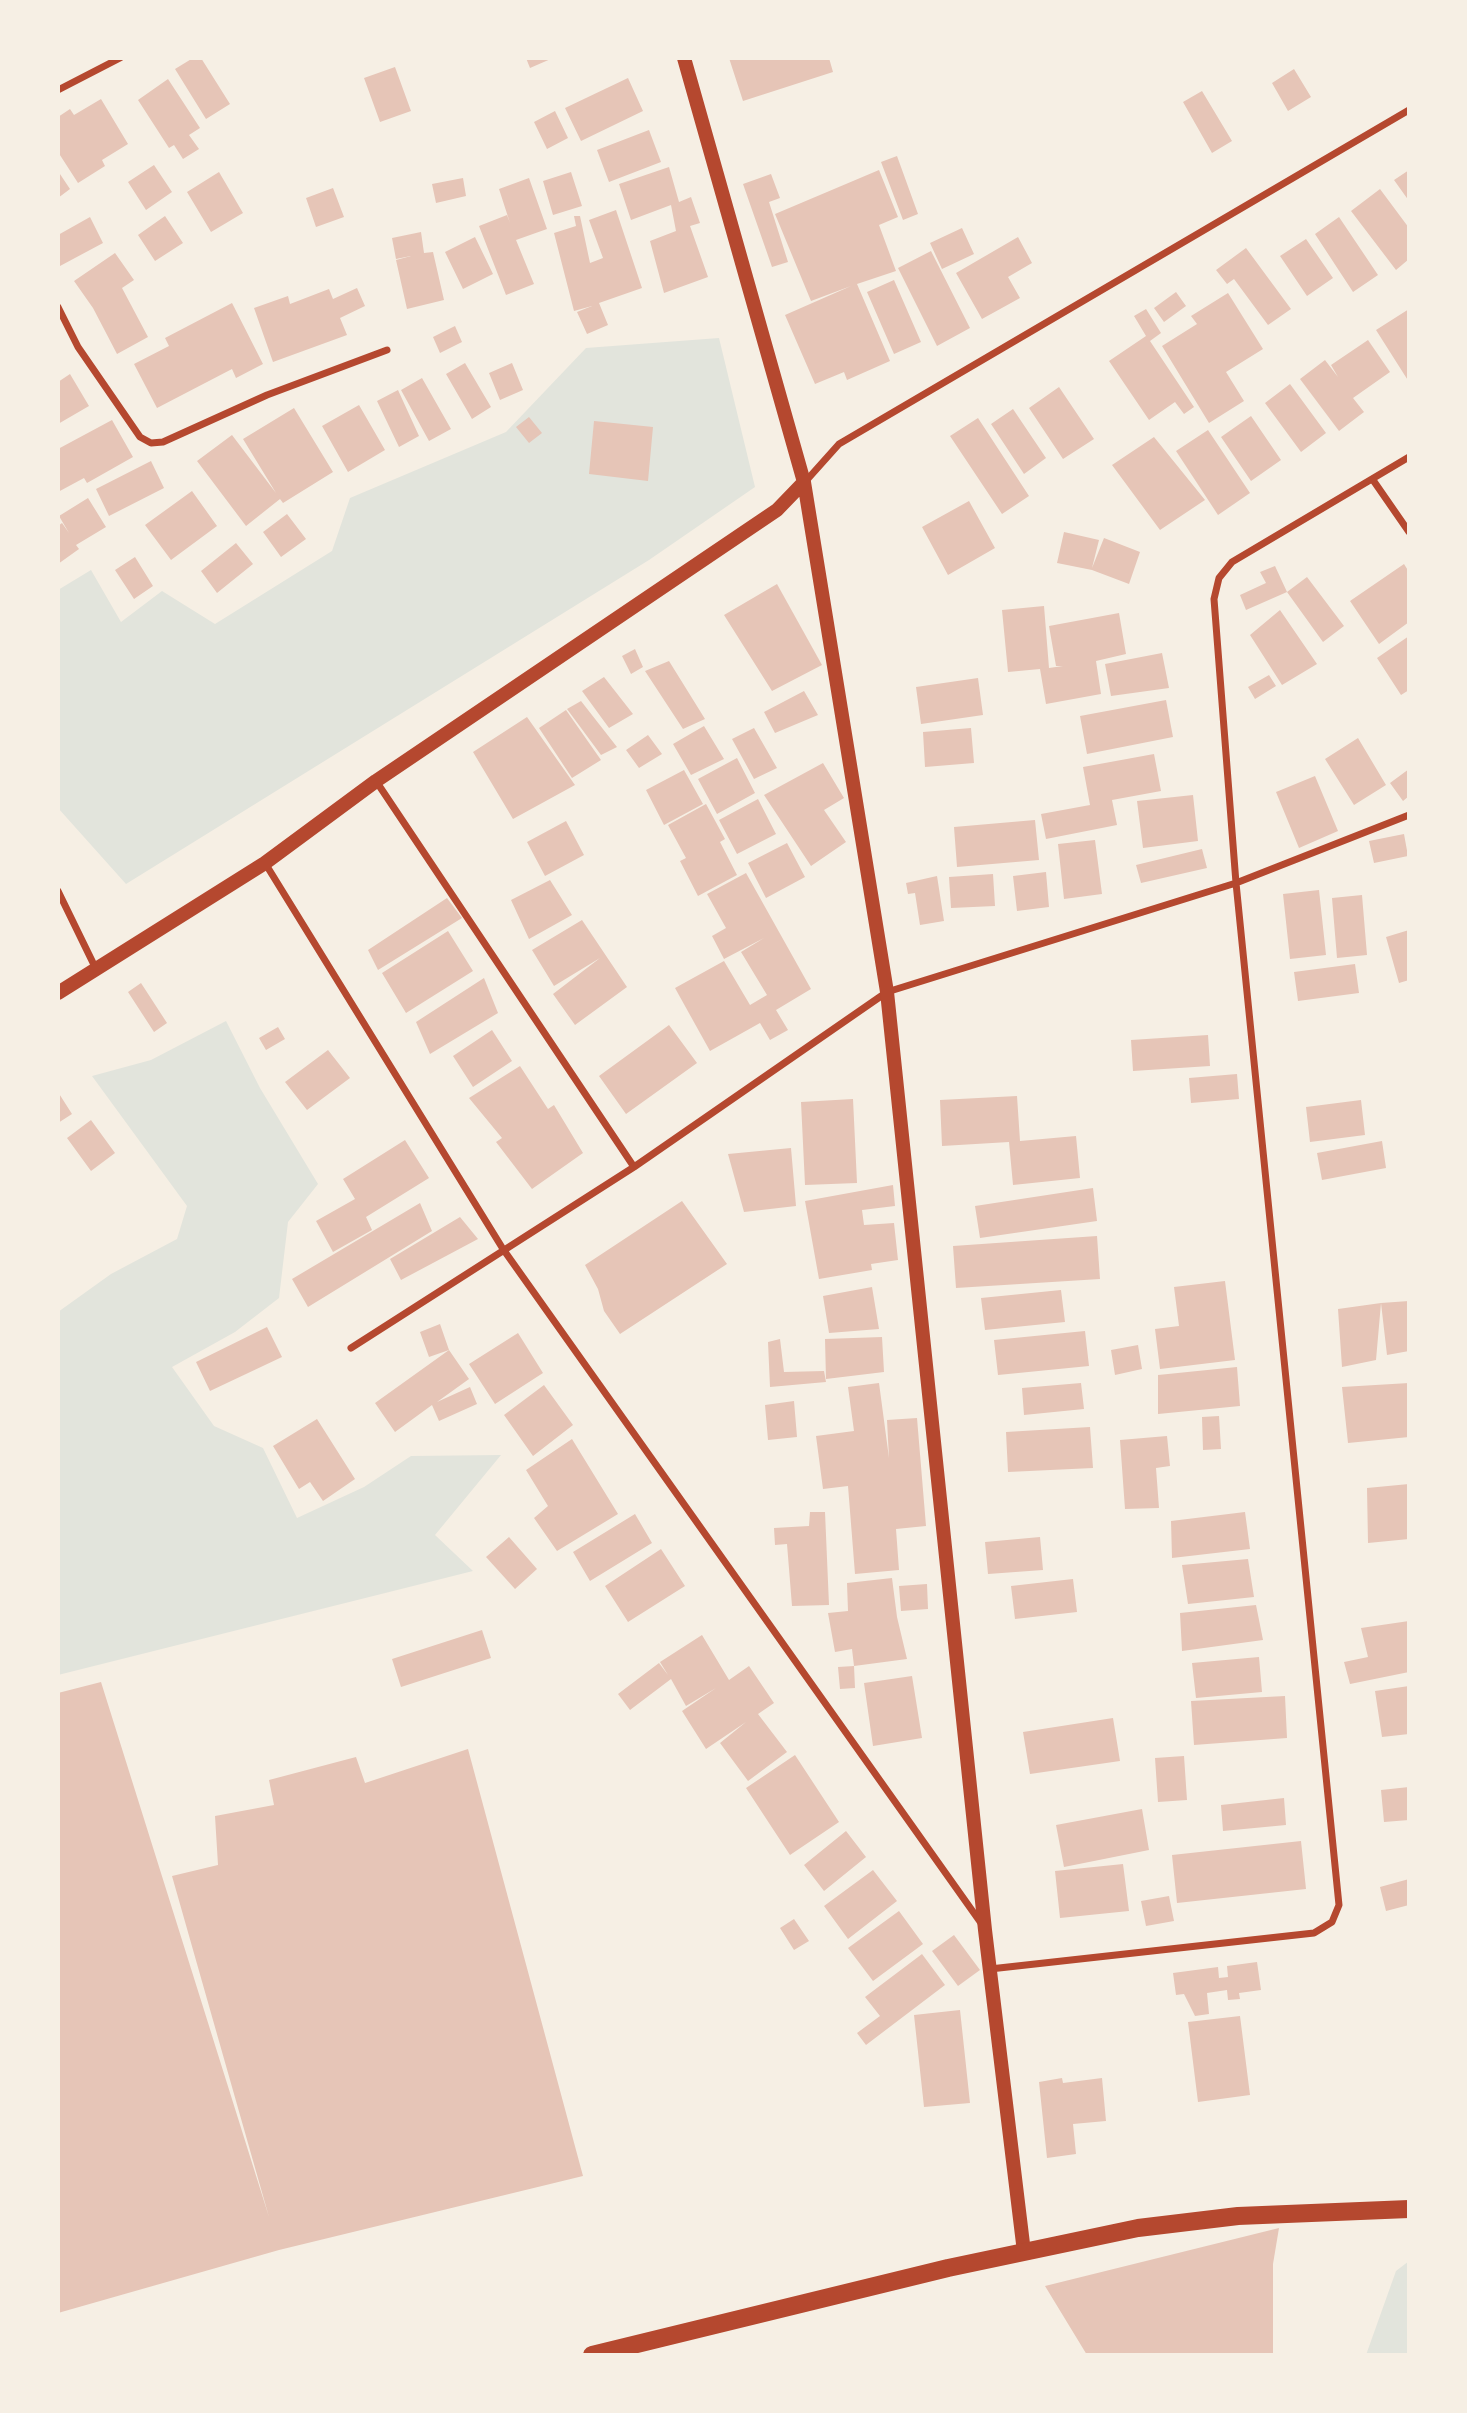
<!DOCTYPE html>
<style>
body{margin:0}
#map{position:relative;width:1467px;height:2413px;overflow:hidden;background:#f6efe4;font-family:Manrope,sans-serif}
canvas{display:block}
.frame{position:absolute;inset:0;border:60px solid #f6efe4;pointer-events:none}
</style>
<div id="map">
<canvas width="1467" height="2413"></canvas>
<div class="frame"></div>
</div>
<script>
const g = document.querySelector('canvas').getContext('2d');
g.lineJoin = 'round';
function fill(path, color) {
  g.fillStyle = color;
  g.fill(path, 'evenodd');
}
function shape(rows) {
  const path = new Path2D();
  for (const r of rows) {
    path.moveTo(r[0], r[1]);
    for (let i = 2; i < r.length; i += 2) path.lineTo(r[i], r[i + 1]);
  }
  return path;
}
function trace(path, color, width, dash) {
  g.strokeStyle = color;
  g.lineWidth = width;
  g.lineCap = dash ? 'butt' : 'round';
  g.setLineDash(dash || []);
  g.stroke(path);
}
fill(shape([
 [719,338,755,487,649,560,126,884,58,808,58,590,91,570,121,622,162,591,215,624,332,551,350,498,506,432,586,348],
 [226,1021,260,1088,318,1184,288,1222,279,1298,235,1332,172,1367,214,1426,263,1448,297,1518,364,1487,411,1456,501,1455,435,1535,473,1571,58,1675,58,1312,111,1274,177,1239,187,1206,92,1076,151,1060],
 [1409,2261,1409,2355,1366,2355,1396,2271]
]), '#e2e4dc');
fill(shape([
 [193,58,201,58,230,104,206,119,175,69],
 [526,58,553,58,530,68],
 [729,58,829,58,833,72,743,101],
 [395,67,411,111,380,122,364,78],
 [1294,69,1311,97,1288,111,1272,83],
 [628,78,643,111,581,141,565,108],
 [168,79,200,128,189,135,199,149,183,159,174,145,169,148,138,100],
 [1202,91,1232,141,1212,153,1183,102],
 [101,99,128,144,102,160,105,166,78,183,58,152,58,117,70,109,74,115],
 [555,111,568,138,547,149,534,122],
 [649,130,661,162,609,182,597,150],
 [897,156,918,214,903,220,881,162],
 [154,165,172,192,146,210,128,182],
 [669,167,679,202,691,197,700,223,690,226,708,277,664,293,650,241,676,231,671,205,631,220,619,184],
 [879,170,898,217,879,225,896,271,857,284,890,361,847,380,844,372,815,384,785,315,851,286,811,301,775,214],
 [1409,170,1409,201,1394,180],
 [58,171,70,189,58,198],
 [219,172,243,213,211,232,187,192],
 [571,172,582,206,553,215,543,181],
 [771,174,780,198,769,202,788,262,772,267,743,184],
 [463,178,466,196,436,203,432,184],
 [529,178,547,229,516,240,534,284,506,295,479,226,507,215,510,223,499,189],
 [333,188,344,217,316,227,306,198],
 [1380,189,1409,228,1409,259,1396,270,1351,211],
 [616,210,642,288,599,303,608,325,587,334,577,312,592,306,574,311,554,233,576,226,574,216,580,216,590,263,603,258,589,220],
 [165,216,183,243,155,261,138,235],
 [90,217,103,243,60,266,58,235],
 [1339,217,1378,275,1353,292,1315,234],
 [962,228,974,254,942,269,930,243],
 [421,232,424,253,433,252,444,300,407,309,396,260,411,256,396,259,392,238],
 [475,237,493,274,463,289,445,252],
 [1018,237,1032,263,1008,277,1020,298,982,319,956,273],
 [1306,239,1333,278,1307,296,1280,256],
 [1246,248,1291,309,1268,325,1234,279,1227,284,1216,270],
 [931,251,970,328,937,346,898,268],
 [115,253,134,280,122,288,148,337,117,354,93,308,74,281],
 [894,280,921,342,894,354,867,292],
 [357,288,365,306,340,318,347,335,273,362,254,308,288,296,290,304,329,289,333,299],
 [1176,292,1186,306,1164,322,1154,308],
 [1228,293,1263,349,1226,372,1244,401,1209,423,1162,346,1197,324,1191,316],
 [232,303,263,364,236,378,232,369,157,408,134,364,169,346,165,338],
 [1146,309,1161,333,1150,341,1194,407,1184,414,1175,402,1149,420,1109,361,1146,336,1134,316],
 [1409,309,1409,382,1376,330],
 [455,326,462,342,440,353,433,337],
 [1368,340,1390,372,1353,398,1364,412,1339,431,1300,379,1325,360,1338,377,1331,365],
 [465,363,491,407,472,419,446,374],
 [512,363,523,390,500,400,489,373],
 [70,374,89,406,58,424,58,382],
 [422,378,451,429,429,441,401,390],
 [1290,384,1326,433,1301,452,1265,403],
 [1059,387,1094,439,1063,459,1029,408],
 [398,390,419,436,399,447,377,401],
 [359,405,385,450,348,472,322,426],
 [294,408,333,472,283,503,280,499,246,526,197,461,232,435,276,493,243,439],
 [1013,409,1046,458,1024,474,991,424],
 [1251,416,1281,460,1251,481,1221,437],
 [529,417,542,433,529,443,516,427],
 [978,418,1029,496,1002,514,950,436],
 [112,420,133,457,87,483,84,478,58,492,58,449],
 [594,421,653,427,648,481,589,474],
 [1208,430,1250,493,1218,515,1176,451],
 [1154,437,1205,500,1160,530,1112,465],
 [151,461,164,488,109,516,96,489],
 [192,491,217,526,171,560,145,525],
 [88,498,106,527,76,545,79,549,58,564,58,526,62,523,69,533,59,516],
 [969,501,995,548,948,575,922,527],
 [287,514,306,539,281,557,263,532],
 [1064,532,1099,540,1092,568,1104,538,1140,552,1129,584,1092,570,1057,563],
 [236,543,253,564,217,593,201,571],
 [135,557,153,586,134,599,115,570],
 [1404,564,1409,572,1409,622,1379,644,1350,601],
 [1275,566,1287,592,1307,577,1344,626,1323,642,1287,592,1246,610,1240,595,1266,583,1260,572],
 [777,584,822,665,772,691,724,615],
 [1044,606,1049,668,1063,666,1056,666,1049,626,1119,613,1126,654,1096,661,1101,694,1046,704,1040,669,1008,672,1002,610],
 [1280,610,1317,664,1282,685,1250,635],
 [1409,636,1409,690,1401,695,1377,658],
 [635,649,643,667,631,674,622,656],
 [1162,653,1169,688,1111,696,1105,664],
 [669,661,705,719,683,729,645,671],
 [1269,675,1276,686,1255,699,1248,687],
 [604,677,633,714,609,728,582,691],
 [978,678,983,715,921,724,916,687],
 [804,691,818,715,775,733,764,712],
 [1166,700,1173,737,1087,754,1080,716],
 [581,701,617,747,601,755,567,709],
 [566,710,601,760,572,778,539,728],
 [527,717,575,785,513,819,473,752],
 [704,726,724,759,691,775,673,744],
 [754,728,777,768,754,779,732,739],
 [971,728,974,763,925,767,923,732],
 [648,735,662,754,639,768,626,750],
 [1358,738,1386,785,1354,805,1325,759],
 [1154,754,1161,791,1112,800,1117,825,1046,839,1041,814,1090,805,1083,767],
 [737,758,755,793,717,814,698,779],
 [823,763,844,798,824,810,846,842,811,866,764,795],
 [1409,769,1409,796,1403,801,1390,783],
 [684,770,703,804,664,825,646,790],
 [1315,776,1338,831,1299,848,1276,792],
 [1193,795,1198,841,1143,848,1137,801],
 [758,799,776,834,737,854,719,820],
 [706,804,725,839,720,842,737,875,698,896,680,861,686,858,668,825],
 [1035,820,1039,860,957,867,954,827],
 [566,821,584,855,545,876,527,842],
 [1404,834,1408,856,1374,863,1369,841],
 [1095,840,1102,894,1064,899,1058,844],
 [787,843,805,877,766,898,748,863],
 [1202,849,1207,868,1141,883,1136,865],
 [1046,872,1049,907,1017,911,1013,876],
 [746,873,811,989,776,1010,788,1030,770,1040,760,1023,710,1051,675,988,724,961,750,1005,767,995,741,952,764,938,724,959,712,936,726,928,707,894],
 [993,874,995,906,951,908,949,877],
 [937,876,944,921,920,925,915,893,908,894,906,883],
 [550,880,572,915,529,939,511,900],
 [1319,890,1326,955,1290,959,1283,894],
 [1362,895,1367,955,1337,958,1332,898],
 [447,898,462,918,378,970,368,950],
 [582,920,627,987,575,1025,553,994,600,958,554,986,532,950],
 [1409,930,1409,980,1399,983,1386,937],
 [448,931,473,971,406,1013,382,973],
 [1355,964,1359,993,1298,1001,1294,972],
 [484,978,498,1013,430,1054,416,1022],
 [141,983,167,1023,154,1032,128,992],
 [669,1025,697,1063,626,1114,599,1076],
 [278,1027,285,1039,266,1050,259,1038],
 [492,1030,512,1061,473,1087,453,1056],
 [1208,1035,1210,1066,1133,1071,1131,1040],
 [328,1050,350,1078,307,1110,285,1082],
 [520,1066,548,1109,554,1105,583,1153,532,1189,496,1142,502,1138,469,1098],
 [1237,1074,1239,1099,1191,1103,1189,1078],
 [58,1092,72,1114,58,1123],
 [1017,1096,1020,1141,1076,1136,1080,1178,1013,1185,1009,1142,942,1146,940,1100],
 [853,1099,857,1183,805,1185,801,1102],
 [1361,1100,1365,1135,1310,1142,1306,1107],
 [91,1120,115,1153,91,1171,67,1138],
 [405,1140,429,1178,366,1217,372,1230,333,1252,316,1221,355,1199,343,1179],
 [1382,1141,1386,1168,1322,1180,1317,1153],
 [791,1148,796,1206,744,1212,728,1154],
 [893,1185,895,1206,862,1210,864,1225,894,1223,898,1260,871,1264,872,1270,819,1279,805,1201],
 [1093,1188,1097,1221,980,1238,975,1206],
 [682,1201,727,1264,620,1334,604,1311,598,1289,585,1265],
 [420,1203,432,1231,308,1307,292,1279],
 [460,1217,478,1239,401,1280,390,1259],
 [1097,1236,1100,1279,956,1288,953,1246],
 [1225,1281,1235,1360,1160,1369,1155,1329,1179,1326,1174,1287],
 [872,1287,879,1329,829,1333,823,1296],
 [1061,1290,1065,1322,985,1330,981,1298],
 [1409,1301,1409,1351,1387,1355,1381,1303],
 [1381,1303,1376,1360,1342,1367,1338,1309],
 [440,1324,449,1350,429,1357,420,1332],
 [267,1327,282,1357,210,1391,196,1362],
 [1085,1331,1089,1366,998,1375,994,1340],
 [518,1333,543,1373,495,1404,469,1364],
 [882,1337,884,1372,826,1379,825,1339],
 [780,1339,784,1372,824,1371,826,1382,770,1387,768,1342],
 [1138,1345,1142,1369,1115,1375,1111,1350],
 [449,1350,469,1379,437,1402,470,1387,477,1404,439,1421,432,1405,395,1432,375,1403],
 [1237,1367,1240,1406,1158,1414,1158,1375],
 [879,1383,889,1458,887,1420,917,1418,926,1526,896,1529,899,1570,855,1574,848,1486,823,1489,816,1436,854,1431,848,1387],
 [1081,1383,1084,1409,1024,1415,1022,1388],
 [1409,1383,1409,1437,1348,1443,1342,1387],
 [544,1385,573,1425,533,1456,504,1415],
 [794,1401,797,1437,768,1440,765,1405],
 [1219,1416,1221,1449,1203,1450,1202,1417],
 [317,1419,355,1479,323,1501,310,1482,299,1489,273,1446],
 [1090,1427,1093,1468,1008,1472,1006,1432],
 [1167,1436,1170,1466,1156,1468,1159,1508,1125,1509,1120,1440],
 [572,1439,618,1514,557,1551,534,1518,548,1506,526,1470],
 [1409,1484,1409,1539,1368,1543,1367,1488],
 [810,1512,825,1512,829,1605,792,1606,787,1544,775,1545,774,1528,809,1526],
 [1245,1512,1250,1549,1172,1558,1171,1521],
 [635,1514,652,1543,590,1581,573,1552],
 [509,1537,537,1569,515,1589,486,1557],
 [1040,1537,1043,1570,988,1574,985,1542],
 [661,1549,685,1586,628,1622,605,1586],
 [1248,1559,1254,1597,1188,1604,1182,1565],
 [892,1578,897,1617,907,1659,854,1666,855,1688,840,1689,838,1667,854,1666,852,1649,835,1652,828,1613,848,1611,847,1583],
 [1073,1579,1077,1612,1015,1619,1011,1586],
 [927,1584,928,1609,901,1611,899,1586],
 [1256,1605,1263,1640,1182,1651,1180,1613],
 [1409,1621,1409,1672,1350,1684,1344,1662,1368,1657,1361,1628],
 [482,1630,491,1658,401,1687,392,1659],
 [702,1635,729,1680,749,1666,774,1703,758,1714,787,1752,748,1781,720,1743,746,1722,706,1749,682,1711,716,1688,686,1706,671,1679,630,1710,618,1694,659,1663,668,1675,660,1662],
 [1259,1657,1262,1692,1196,1698,1192,1663],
 [912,1676,922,1738,873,1746,864,1683],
 [101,1682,269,2217,172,1876,218,1865,215,1816,274,1805,269,1780,356,1757,365,1783,468,1749,583,2176,279,2250,58,2313,58,1693],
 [1409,1686,1409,1734,1382,1737,1375,1691],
 [1285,1696,1287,1738,1194,1745,1191,1701],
 [1113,1718,1120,1761,1030,1774,1023,1732],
 [795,1755,839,1822,790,1855,746,1788],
 [1184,1756,1187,1800,1158,1802,1155,1758],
 [1409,1787,1409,1820,1384,1822,1381,1790],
 [1284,1798,1286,1825,1223,1831,1221,1805],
 [1142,1809,1149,1850,1064,1867,1056,1825],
 [846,1831,866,1857,824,1891,804,1865],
 [1301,1841,1306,1889,1177,1903,1172,1855],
 [1123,1864,1129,1911,1060,1918,1055,1871],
 [873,1870,897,1901,848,1939,824,1906],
 [1409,1879,1409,1905,1386,1911,1380,1887],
 [1169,1896,1174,1921,1146,1926,1141,1901],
 [899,1911,923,1944,873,1981,848,1948],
 [794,1919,809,1941,794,1950,780,1928],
 [954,1935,980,1970,958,1986,932,1951],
 [922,1954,945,1985,866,2045,857,2033,880,2016,865,1997],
 [1257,1962,1261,1990,1239,1993,1240,1999,1228,2000,1227,1990,1207,1993,1209,2014,1195,2016,1184,1994,1176,1995,1173,1973,1218,1967,1219,1978,1228,1977,1227,1966],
 [960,2010,970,2103,924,2107,914,2015],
 [1240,2016,1250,2095,1198,2102,1188,2022],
 [1062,2078,1063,2083,1102,2078,1106,2121,1073,2124,1076,2154,1047,2158,1039,2082],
 [1279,2228,1273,2264,1273,2355,1087,2355,1045,2286]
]), '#e6c5b7');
trace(shape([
 [58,90,120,58],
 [58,307,78,347,140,437,151,443,163,442,267,395,387,350],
 [1373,480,1409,532],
 [805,482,839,444,1409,110],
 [376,781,634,1167],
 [265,863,503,1249,981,1923],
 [58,891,96,969],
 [351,1348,634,1167,887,992,1236,883,1409,815],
 [990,1969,1314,1933,1332,1922,1339,1905,1236,883,1214,599,1219,578,1232,562,1409,457]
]), '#b5482f', 7);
trace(shape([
 [684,58,804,482,887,992,985,1930,1024,2252],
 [58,993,265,863,376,781,777,510,804,482]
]), '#b5482f', 14);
trace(shape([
 [592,2355,948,2268,1138,2228,1238,2216,1409,2209]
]), '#b5482f', 18);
</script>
